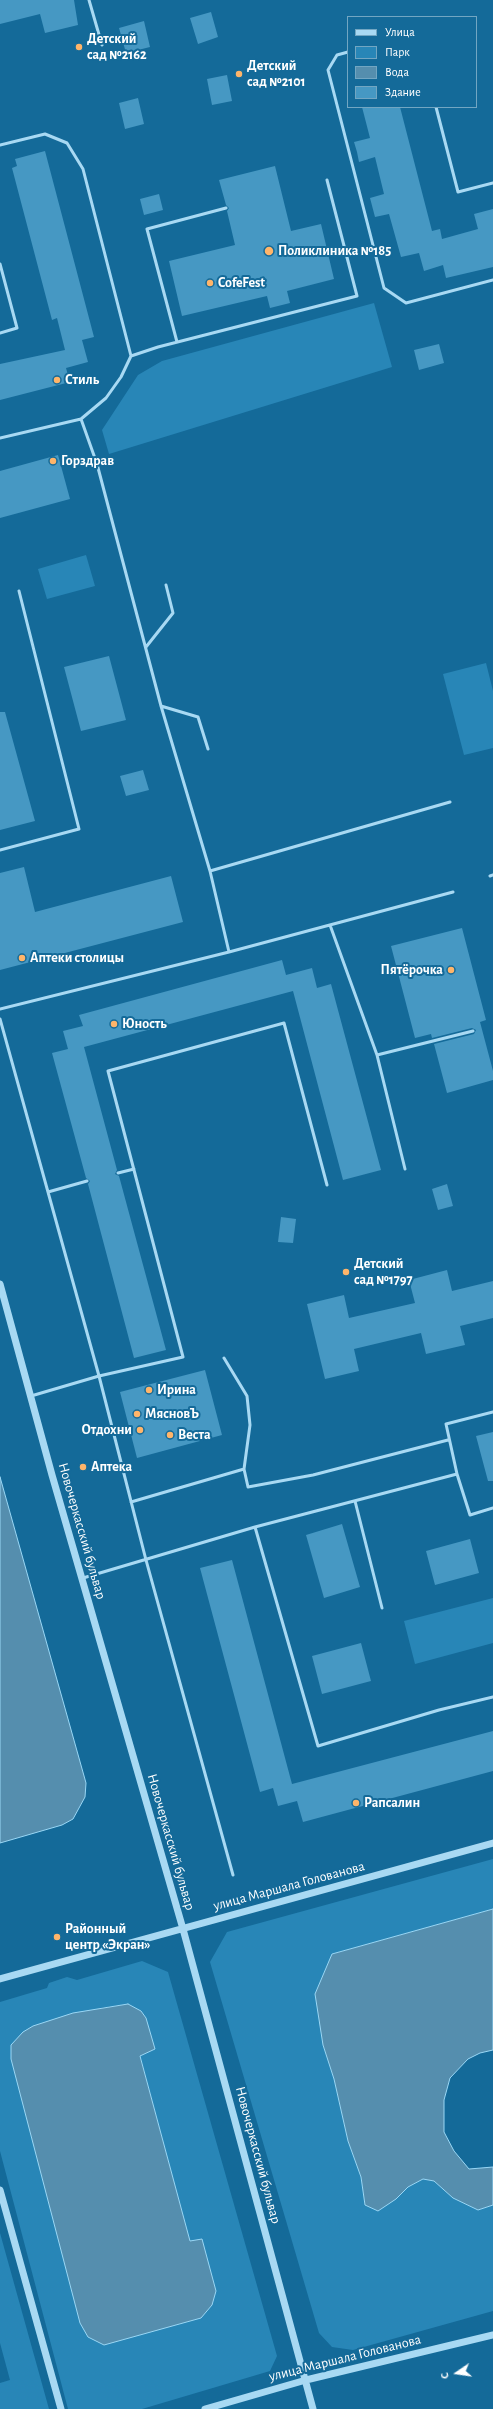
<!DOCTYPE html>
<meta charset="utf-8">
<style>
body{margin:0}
#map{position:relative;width:493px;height:2409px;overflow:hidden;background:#146a99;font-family:"Alegreya Sans",sans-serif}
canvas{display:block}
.legend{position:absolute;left:347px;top:16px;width:130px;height:92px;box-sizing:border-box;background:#146a99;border:1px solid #72a6c2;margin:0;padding:5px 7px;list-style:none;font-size:12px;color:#fff}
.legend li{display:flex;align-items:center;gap:8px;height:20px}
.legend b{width:20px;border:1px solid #72a6c2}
.north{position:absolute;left:437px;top:2353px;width:40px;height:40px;-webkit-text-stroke:3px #146a99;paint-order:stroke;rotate:257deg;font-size:11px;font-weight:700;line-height:16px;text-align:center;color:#fff}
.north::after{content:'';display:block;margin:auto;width:14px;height:18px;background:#fff;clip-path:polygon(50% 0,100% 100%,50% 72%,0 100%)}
</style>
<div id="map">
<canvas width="493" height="2409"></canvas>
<ul class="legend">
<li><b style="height:5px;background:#a8d9f3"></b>Улица</li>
<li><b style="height:11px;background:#2886b7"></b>Парк</li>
<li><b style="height:11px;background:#558eae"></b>Вода</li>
<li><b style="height:11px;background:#4698c3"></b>Здание</li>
</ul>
<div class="north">С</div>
</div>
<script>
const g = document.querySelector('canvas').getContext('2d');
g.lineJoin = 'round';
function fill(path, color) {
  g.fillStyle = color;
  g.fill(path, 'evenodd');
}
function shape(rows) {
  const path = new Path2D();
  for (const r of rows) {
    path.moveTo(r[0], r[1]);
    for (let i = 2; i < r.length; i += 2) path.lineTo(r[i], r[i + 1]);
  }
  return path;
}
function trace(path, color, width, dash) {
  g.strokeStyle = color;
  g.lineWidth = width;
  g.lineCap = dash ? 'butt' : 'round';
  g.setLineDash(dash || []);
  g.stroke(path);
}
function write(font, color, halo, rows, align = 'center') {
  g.font = font + ' "Alegreya Sans",sans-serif';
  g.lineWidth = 4;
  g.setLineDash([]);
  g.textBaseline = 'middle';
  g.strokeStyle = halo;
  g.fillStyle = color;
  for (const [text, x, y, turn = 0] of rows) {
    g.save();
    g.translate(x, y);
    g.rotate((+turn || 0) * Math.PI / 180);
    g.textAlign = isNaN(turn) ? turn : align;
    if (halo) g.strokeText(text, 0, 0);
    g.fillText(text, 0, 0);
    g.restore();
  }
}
fill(shape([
 [374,303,392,367,109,454,102,430,138,375,162,361],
 [86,555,95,586,47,599,38,569],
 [486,663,493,691,493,748,464,755,443,674],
 [493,1598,493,1643,415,1664,404,1621],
 [493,1859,493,1909,332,1954,321,2026,323,2045,334,2079,348,2141,361,2177,365,2205,396,2199,408,2187,423,2179,434,2181,453,2198,478,2210,493,2205,493,2311,353,2350,332,2347,319,2333,210,1962,227,1932],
 [142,1961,168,1972,277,2356,270,2371,142,2409,68,2409,0,2151,0,2002,47,1988,49,1983,67,1977,77,1980],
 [128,2004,155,2048,140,2055,190,2242,202,2239,201,2318,159,2329,100,2008],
 [0,2233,49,2409,0,2409,0,2383,10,2380,0,2343]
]), '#2886b7');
const water = shape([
 [0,1477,86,1783,85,1797,73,1819,62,1825,0,1843,0,1477],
 [493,1909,493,2050,480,2053,468,2059,450,2078,444,2100,444,2132,454,2151,469,2169,493,2167,493,2205,478,2210,453,2198,434,2181,423,2179,408,2187,396,2199,378,2211,365,2205,361,2177,348,2141,334,2079,323,2045,315,1994,332,1954,493,1909],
 [128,2004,141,2011,146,2018,155,2049,140,2056,190,2241,202,2239,216,2291,212,2305,201,2318,104,2345,88,2337,80,2323,11,2059,11,2045,23,2032,33,2026,73,2013,128,2004]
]);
fill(water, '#558eae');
trace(water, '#9ad7f5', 1);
fill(shape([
 [0,0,74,0,78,25,45,33,40,14,0,24],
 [211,12,218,37,198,44,190,18],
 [144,21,150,47,126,53,119,28],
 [227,75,232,101,212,105,207,79],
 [138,98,144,124,125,129,119,103],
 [362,107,400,107,432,231,440,229,442,239,478,229,474,214,493,209,493,267,446,278,443,265,424,271,419,253,401,257,389,214,375,217,370,198,384,194,375,157,359,162,357,152,354,142,370,138],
 [45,151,94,337,82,340,88,362,66,368,70,382,0,400,0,364,65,350,57,318,52,320,12,168,17,166,15,159],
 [275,166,291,231,321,224,334,279,287,291,290,303,270,308,267,296,182,316,169,261,235,245,227,211,229,208,226,205,219,180],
 [159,194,163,210,144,215,140,199],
 [439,344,444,363,419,370,414,350],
 [58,455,70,499,0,518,0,471],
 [109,656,126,720,81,731,64,667],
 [0,712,5,712,35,821,0,830],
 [143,770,149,790,126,796,120,776],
 [24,867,35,912,171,876,183,922,0,970,0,873],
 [462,928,486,1020,480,1022,493,1071,493,1080,447,1093,434,1044,474,1034,476,1030,472,1028,432,1038,431,1034,415,1038,391,946],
 [282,960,286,975,312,968,317,988,331,984,381,1170,343,1180,293,991,84,1047,117,1170,115,1174,119,1176,166,1350,134,1358,88,1184,90,1181,86,1178,52,1053,68,1049,63,1031,83,1026,79,1015],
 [447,1184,453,1206,438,1210,432,1189],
 [281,1217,296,1219,293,1243,278,1242],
 [447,1270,452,1291,493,1281,493,1318,460,1326,465,1345,426,1354,421,1333,354,1349,359,1371,325,1379,307,1304,344,1295,349,1318,415,1303,409,1280],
 [205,1370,222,1435,137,1458,120,1392],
 [493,1432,493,1481,488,1481,476,1436],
 [342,1524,360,1587,324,1598,306,1535],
 [470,1539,479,1573,435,1585,426,1551],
 [232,1560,292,1784,493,1731,493,1771,303,1822,297,1801,278,1806,273,1788,260,1792,200,1568],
 [361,1643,371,1681,322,1694,312,1656]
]), '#4698c3');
trace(shape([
 [89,0,102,45],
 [348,52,337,55,328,70,384,288,406,303,493,280],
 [436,107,458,192,493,183],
 [0,145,45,134,67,143,83,169,131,356,121,377,106,398,81,419],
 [0,264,17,328,0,333],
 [177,342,147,229,226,208],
 [131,356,158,347,357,296,327,180],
 [0,438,81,419,97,464,161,706,210,871,229,952],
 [146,647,173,613,166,585],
 [161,706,198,717,208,749],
 [0,850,79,829,19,591],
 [210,871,450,802],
 [490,876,493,875],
 [330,925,377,1055,405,1169],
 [0,1009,229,952,453,892],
 [0,1019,99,1376,146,1560,233,1875],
 [377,1055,473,1031],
 [118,1173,134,1169],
 [48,1192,87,1181],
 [224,1358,247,1396,250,1425,244,1469,248,1487,313,1475,448,1440],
 [31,1396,99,1376,183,1357,108,1071,284,1023,327,1185],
 [457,1474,446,1424,493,1412],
 [355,1501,382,1608],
 [131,1502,244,1469],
 [255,1527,457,1474,470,1515,493,1508],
 [83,1578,255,1527,318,1746,439,1710,493,1697]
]), '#a8d9f3', 3);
trace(shape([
 [0,1284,52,1475,183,1929,313,2409],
 [0,1979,493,1843],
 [0,2190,61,2409],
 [205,2409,306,2380,493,2335]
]), '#a8d9f3', 7);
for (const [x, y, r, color] of [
 [79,47,4,"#ffb56a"],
 [239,74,4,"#ffb56a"],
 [269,251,5,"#ffb56a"],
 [210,283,4,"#ffb56a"],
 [57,380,4,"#ffb56a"],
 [53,461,4,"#ffb56a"],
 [22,958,4,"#ffb56a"],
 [451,970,4,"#ffb56a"],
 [114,1024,4,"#ffb56a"],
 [346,1272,4,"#ffb56a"],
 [149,1390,4,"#ffb56a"],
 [137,1414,4,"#ffb56a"],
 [140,1430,4,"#ffb56a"],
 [170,1435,4,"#ffb56a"],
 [83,1467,4,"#ffb56a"],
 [356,1803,4,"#ffb56a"],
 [57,1937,4,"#ffb56a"]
]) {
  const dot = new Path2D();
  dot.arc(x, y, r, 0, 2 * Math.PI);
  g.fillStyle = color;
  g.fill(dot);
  trace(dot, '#146a99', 1.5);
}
write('bold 14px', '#fff', '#146a99', [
 ["Детский",87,39],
 ["сад №2162",87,55],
 ["Детский",247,66],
 ["сад №2101",247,82],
 ["Поликлиника №185",278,251],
 ["CofeFest",218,283],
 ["Стиль",65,380],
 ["Горздрав",61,461],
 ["Аптеки столицы",30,958],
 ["Пятёрочка",443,970,"right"],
 ["Юность",122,1024],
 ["Детский",354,1264],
 ["сад №1797",354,1280],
 ["Ирина",157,1390],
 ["МясновЪ",145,1414],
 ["Отдохни",132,1430,"right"],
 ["Веста",178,1435],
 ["Аптека",91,1467],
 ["Рапсалин",364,1803],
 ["Районный",65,1929],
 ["центр «Экран»",65,1945]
], 'left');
write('14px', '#fff', '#146a99', [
 ["Новочеркасский бульвар",82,1531,74],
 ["Новочеркасский бульвар",171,1842,74],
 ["улица Маршала Голованова",289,1886,-15],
 ["Новочеркасский бульвар",258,2155,75],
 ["улица Маршала Голованова",345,2358,-14]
]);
</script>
